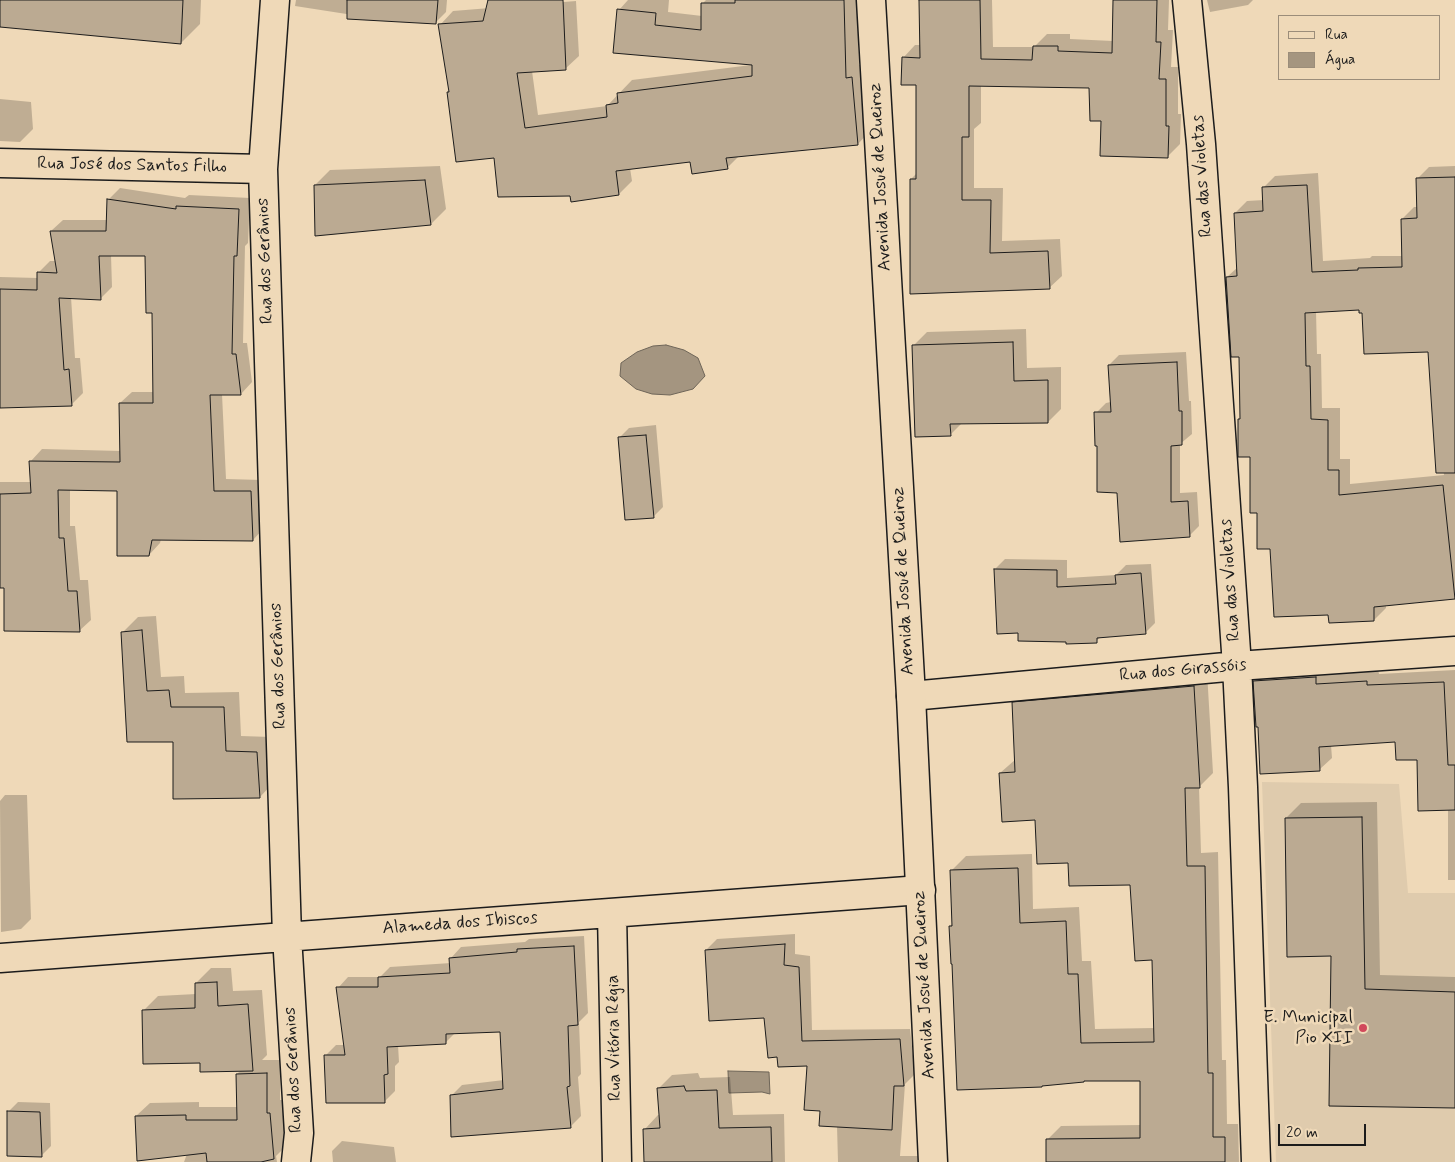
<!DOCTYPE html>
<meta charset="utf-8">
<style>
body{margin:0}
#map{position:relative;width:1455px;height:1162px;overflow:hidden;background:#efd9b8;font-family:Mynerve,sans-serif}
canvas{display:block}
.legend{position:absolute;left:1278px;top:15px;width:162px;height:65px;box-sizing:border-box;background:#efd9b8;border:1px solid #9b8d7a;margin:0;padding:6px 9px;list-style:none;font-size:15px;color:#1c1c1c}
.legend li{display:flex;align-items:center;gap:10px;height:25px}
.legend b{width:25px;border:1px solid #9b8d7a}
.scale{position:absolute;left:1278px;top:1124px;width:88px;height:22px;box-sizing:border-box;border:2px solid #1c1c1c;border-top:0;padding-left:6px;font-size:15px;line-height:18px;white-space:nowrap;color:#1c1c1c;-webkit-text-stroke:4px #efd9b8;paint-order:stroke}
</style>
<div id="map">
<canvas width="1455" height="1162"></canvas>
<ul class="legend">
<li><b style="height:6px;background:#efd9b8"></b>Rua</li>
<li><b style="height:14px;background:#a49580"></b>Água</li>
</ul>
<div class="scale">20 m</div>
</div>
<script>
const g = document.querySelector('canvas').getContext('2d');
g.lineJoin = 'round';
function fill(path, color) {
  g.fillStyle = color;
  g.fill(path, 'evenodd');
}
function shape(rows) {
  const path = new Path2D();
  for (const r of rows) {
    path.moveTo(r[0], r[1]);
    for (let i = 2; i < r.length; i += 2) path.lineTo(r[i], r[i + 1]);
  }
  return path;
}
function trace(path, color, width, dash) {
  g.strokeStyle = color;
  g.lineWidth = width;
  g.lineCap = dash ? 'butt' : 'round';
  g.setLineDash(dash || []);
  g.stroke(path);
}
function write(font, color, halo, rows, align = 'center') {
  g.font = font + ' Mynerve,sans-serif';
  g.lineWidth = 5;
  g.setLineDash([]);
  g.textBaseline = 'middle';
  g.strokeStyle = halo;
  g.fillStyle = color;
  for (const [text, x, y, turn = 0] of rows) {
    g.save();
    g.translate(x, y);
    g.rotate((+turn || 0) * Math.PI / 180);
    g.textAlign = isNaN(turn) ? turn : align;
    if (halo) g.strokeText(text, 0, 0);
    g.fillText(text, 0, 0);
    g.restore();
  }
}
fill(shape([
 [1262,782,1399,784,1408,893,1455,893,1455,1162,1276,1162]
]), '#dfcbad');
const water = shape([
 [666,345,684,350,698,358,705,376,693,389,670,395,652,394,636,389,620,376,621,363,637,352,653,346,666,345],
 [728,1071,769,1072,770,1094,762,1092,729,1093,728,1071]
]);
fill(water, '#a49580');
trace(water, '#6e6558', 1);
fill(shape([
 [0,0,201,0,200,24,181,43,0,26],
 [296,0,447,0,446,12,436,22,385,20,295,6],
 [628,0,669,0,668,12,702,16,703,3,706,0,857,0,859,65,865,65,871,130,858,144,740,155,727,168,691,160,630,168,632,181,619,194,571,195,495,157,448,92,450,90,440,25,453,11,576,1,579,56,565,69,532,71,538,115,607,106,632,80,751,65,615,51,619,10],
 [920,0,992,0,993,47,1034,47,1047,34,1070,34,1070,39,1113,41,1114,0,1104,0,1169,0,1168,30,1173,30,1171,67,1178,67,1178,114,1181,114,1180,144,1167,157,1102,119,1090,87,981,85,981,123,974,129,974,188,1003,188,1002,241,1060,239,1062,276,1049,288,912,293,911,179,917,173,918,84,903,58,915,45,921,45],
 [1207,0,1253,0,1248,5,1210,12],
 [0,99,31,102,33,129,20,142,0,141],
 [440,166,446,209,431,224,315,185,330,170],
 [1455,166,1455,598,1386,605,1386,608,1374,620,1272,548,1259,511,1251,456,1239,419,1241,418,1240,355,1227,277,1238,267,1235,213,1247,201,1264,200,1263,188,1275,176,1318,173,1323,261,1370,258,1372,256,1403,256,1402,219,1414,207,1418,207,1417,179,1429,167],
 [1360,309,1429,350,1444,475,1350,484,1350,459,1340,459,1340,408,1322,408,1321,354,1317,354,1316,311],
 [120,188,185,198,189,195,250,198,248,243,245,246,243,343,247,343,252,382,241,394,222,394,226,479,262,480,264,528,253,540,161,539,160,543,149,555,118,490,70,489,70,526,75,526,80,580,88,580,91,620,79,631,5,587,0,587,0,482,32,482,31,461,42,449,121,451,120,403,132,392,154,392,153,312,146,255,111,255,112,287,100,299,71,297,75,358,80,358,83,393,71,405,0,406,0,277,38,278,38,273,50,261,56,261,51,231,63,220,107,220,108,200],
 [1026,329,1027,368,1061,367,1061,409,1048,422,963,422,950,435,913,346,927,332],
 [1186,352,1189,401,1191,401,1192,434,1180,444,1180,493,1197,492,1199,526,1189,536,1118,491,1098,445,1096,413,1106,403,1111,402,1109,365,1119,355],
 [656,425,663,507,653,517,619,438,629,428],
 [1005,559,1067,560,1067,578,1116,575,1126,565,1151,564,1155,623,1145,633,1101,637,1096,641,1068,641,1019,632,995,569],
 [156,616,161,677,184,676,185,693,239,692,241,736,271,737,274,782,260,797,175,740,129,741,123,632,138,617],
 [1266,669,1378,669,1379,674,1455,670,1455,880,1448,880,1448,809,1418,758,1396,741,1331,745,1332,758,1320,769,1255,681],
 [1207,672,1213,773,1199,787,1201,853,1218,852,1222,1060,1226,1060,1227,1124,1238,1124,1239,1162,1048,1162,1047,1140,1061,1126,1141,1125,1141,1079,1085,1080,950,926,953,923,952,870,966,856,1032,854,1033,909,1079,907,1082,961,1091,961,1095,1029,1154,1028,1153,959,1132,884,1070,862,1000,773,1016,759,1013,703,1027,689],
 [5,795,27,795,31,919,21,929,1,932,0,801],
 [1377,802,1380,975,1455,977,1455,1107,1333,955,1286,818,1301,803],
 [795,934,795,954,810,956,812,1030,910,1029,915,1074,905,1084,900,1156,918,1156,919,1162,838,1162,837,1126,821,1110,808,1065,706,950,717,939],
 [584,936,588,1013,579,1022,581,1074,578,1077,581,1116,570,1127,451,1096,462,1085,504,1080,502,1031,456,1032,446,1042,398,1045,399,1062,395,1066,395,1091,384,1102,325,1056,336,1045,345,1045,338,988,348,977,380,977,390,967,451,963,451,958,461,947,525,942,529,939],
 [211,968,231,968,233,991,262,990,267,1055,262,1060,280,1060,280,1100,283,1100,287,1145,276,1156,277,1162,184,1162,187,1154,136,1116,150,1103,199,1102,199,1107,238,1107,237,1074,241,1070,202,1062,143,1011,158,996,196,994,196,983],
 [698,1073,700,1078,730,1077,733,1115,784,1114,785,1162,645,1162,645,1129,658,1115,661,1115,659,1088,672,1075],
 [18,1102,50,1103,51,1146,41,1156,8,1112],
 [342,1141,394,1147,396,1162,333,1162,332,1151]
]), '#0003');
const building = shape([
 [0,0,183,0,181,44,0,27,0,0],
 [347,0,438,0,436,24,347,19,347,0],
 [488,0,563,0,566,70,517,73,525,128,607,117,606,105,618,103,617,93,752,76,752,65,613,53,617,9,656,13,655,25,701,30,701,3,735,3,735,0,844,0,846,78,852,77,858,145,726,158,728,169,692,174,690,162,616,171,619,195,571,202,570,196,498,197,494,158,456,162,447,92,449,92,438,24,483,21,488,0],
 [919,0,980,0,981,59,1032,60,1033,46,1058,46,1058,51,1112,53,1113,0,1157,0,1156,42,1161,42,1159,79,1166,79,1166,126,1169,126,1168,158,1100,156,1101,121,1090,121,1089,88,969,86,969,137,962,137,962,200,991,200,990,253,1048,251,1050,289,910,294,910,179,916,179,916,85,901,85,902,57,920,58,919,0],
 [1455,177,1455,473,1436,473,1428,352,1364,354,1362,313,1359,313,1359,310,1305,313,1306,366,1310,366,1311,419,1328,420,1328,470,1339,470,1339,495,1443,485,1455,599,1374,607,1374,621,1329,623,1328,615,1274,617,1270,549,1257,549,1257,513,1250,513,1250,457,1238,457,1238,419,1240,419,1239,357,1231,357,1226,277,1237,276,1234,213,1263,211,1262,187,1307,185,1312,272,1358,270,1358,268,1402,267,1401,219,1417,218,1416,178,1455,177],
 [425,180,431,225,315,236,314,185,425,180],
 [107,199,176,209,176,206,239,209,237,256,234,256,232,354,236,354,241,395,210,395,214,491,251,491,253,541,152,540,149,556,117,556,117,491,58,490,59,538,64,538,68,591,77,591,80,632,4,631,4,588,0,588,0,494,31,493,29,461,120,462,119,403,153,403,152,313,146,313,145,256,99,256,101,300,59,298,64,370,69,369,72,406,0,408,0,289,37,290,37,272,57,273,50,231,106,231,107,199],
 [1013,342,1014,381,1048,380,1048,423,950,424,951,436,915,437,912,345,1013,342],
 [1177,362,1179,411,1182,411,1182,445,1171,446,1171,502,1188,501,1190,537,1120,542,1117,493,1097,492,1097,446,1095,446,1094,412,1111,412,1108,365,1177,362],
 [646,435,654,518,625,520,618,437,646,435],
 [994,569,1057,570,1057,587,1116,584,1115,575,1141,573,1146,634,1097,638,1097,643,1066,644,1066,642,1018,641,1018,633,997,634,994,569],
 [142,630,147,691,169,690,171,707,224,707,226,751,257,752,260,798,173,799,173,742,127,742,121,632,142,630],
 [1316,677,1316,684,1367,681,1367,685,1444,682,1448,765,1455,765,1455,810,1418,811,1417,760,1396,760,1395,742,1319,747,1320,771,1260,774,1258,727,1256,727,1253,681,1316,677],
 [1194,686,1200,788,1185,788,1187,866,1205,866,1208,1073,1213,1073,1213,1137,1225,1137,1225,1162,1046,1162,1046,1139,1140,1138,1140,1081,1084,1081,1084,1082,1042,1086,1042,1087,957,1090,952,964,951,964,949,926,952,926,950,870,1018,868,1020,923,1066,921,1068,974,1078,974,1081,1043,1154,1042,1152,960,1135,961,1130,885,1069,886,1068,863,1037,864,1035,820,1002,822,999,773,1015,772,1012,702,1194,686],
 [1362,817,1365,989,1455,992,1455,1108,1329,1106,1331,956,1287,957,1285,818,1362,817],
 [785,944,784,965,799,967,802,1041,900,1039,904,1086,894,1086,892,1130,819,1126,820,1111,804,1110,807,1066,778,1067,777,1057,768,1058,764,1018,709,1021,705,950,785,944],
 [574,946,578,1025,568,1026,570,1086,567,1087,571,1128,451,1137,450,1095,503,1089,500,1032,446,1034,446,1044,387,1047,388,1074,384,1075,385,1103,326,1103,324,1055,345,1055,336,987,378,987,378,977,450,973,449,958,517,952,517,949,574,946],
 [217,982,218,1006,248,1004,253,1071,200,1072,200,1063,143,1064,142,1010,195,1008,195,983,217,982],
 [267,1073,267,1113,270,1113,274,1159,261,1162,207,1162,206,1153,137,1161,135,1116,186,1115,186,1120,237,1120,236,1074,267,1073],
 [684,1086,686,1091,717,1090,719,1128,771,1127,772,1162,644,1162,643,1129,660,1128,657,1088,684,1086],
 [7,1111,40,1112,42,1157,7,1156,7,1111]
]);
fill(building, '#bbaa92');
trace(building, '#1c1c1c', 1);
const minor = shape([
 [275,0,263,169,287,936,299,1133,296,1162],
 [1187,0,1201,144,1237,666,1243,787,1256,1162],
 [0,163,263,169],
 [911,696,1237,666,1455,651],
 [612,913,617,1162],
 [0,958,921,890]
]);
const primary = shape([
 [871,0,911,696,933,1162]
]);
trace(minor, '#1c1c1c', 31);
trace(primary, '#1c1c1c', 31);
trace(minor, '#efd9b8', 28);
trace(primary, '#efd9b8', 28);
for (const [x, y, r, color] of [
 [1363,1028,5,"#d1495b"]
]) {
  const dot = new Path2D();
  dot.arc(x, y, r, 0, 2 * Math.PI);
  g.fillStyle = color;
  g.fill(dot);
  trace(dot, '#efd9b8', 2);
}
write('18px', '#1c1c1c', '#efd9b8', [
 ["Rua José dos Santos Filho",132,166,1],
 ["Rua das Violetas",1203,176,-94],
 ["Avenida Josué de Queiroz",881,177,-93],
 ["Rua dos Gerânios",266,261,-92],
 ["Rua das Violetas",1231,580,-94],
 ["Avenida Josué de Queiroz",904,581,-93],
 ["Rua dos Gerânios",279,666,-92],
 ["Rua dos Girassóis",1183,671,-5],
 ["Alameda dos Ibiscos",460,924,-4],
 ["Avenida Josué de Queiroz",925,985,-93],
 ["Rua Vitória Régia",615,1038,-91],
 ["Rua dos Gerânios",294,1070,-93]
]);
write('18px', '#1c1c1c', '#efd9b8', [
 ["E. Municipal",1353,1018],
 ["Pio XII",1353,1039]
], 'right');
</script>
